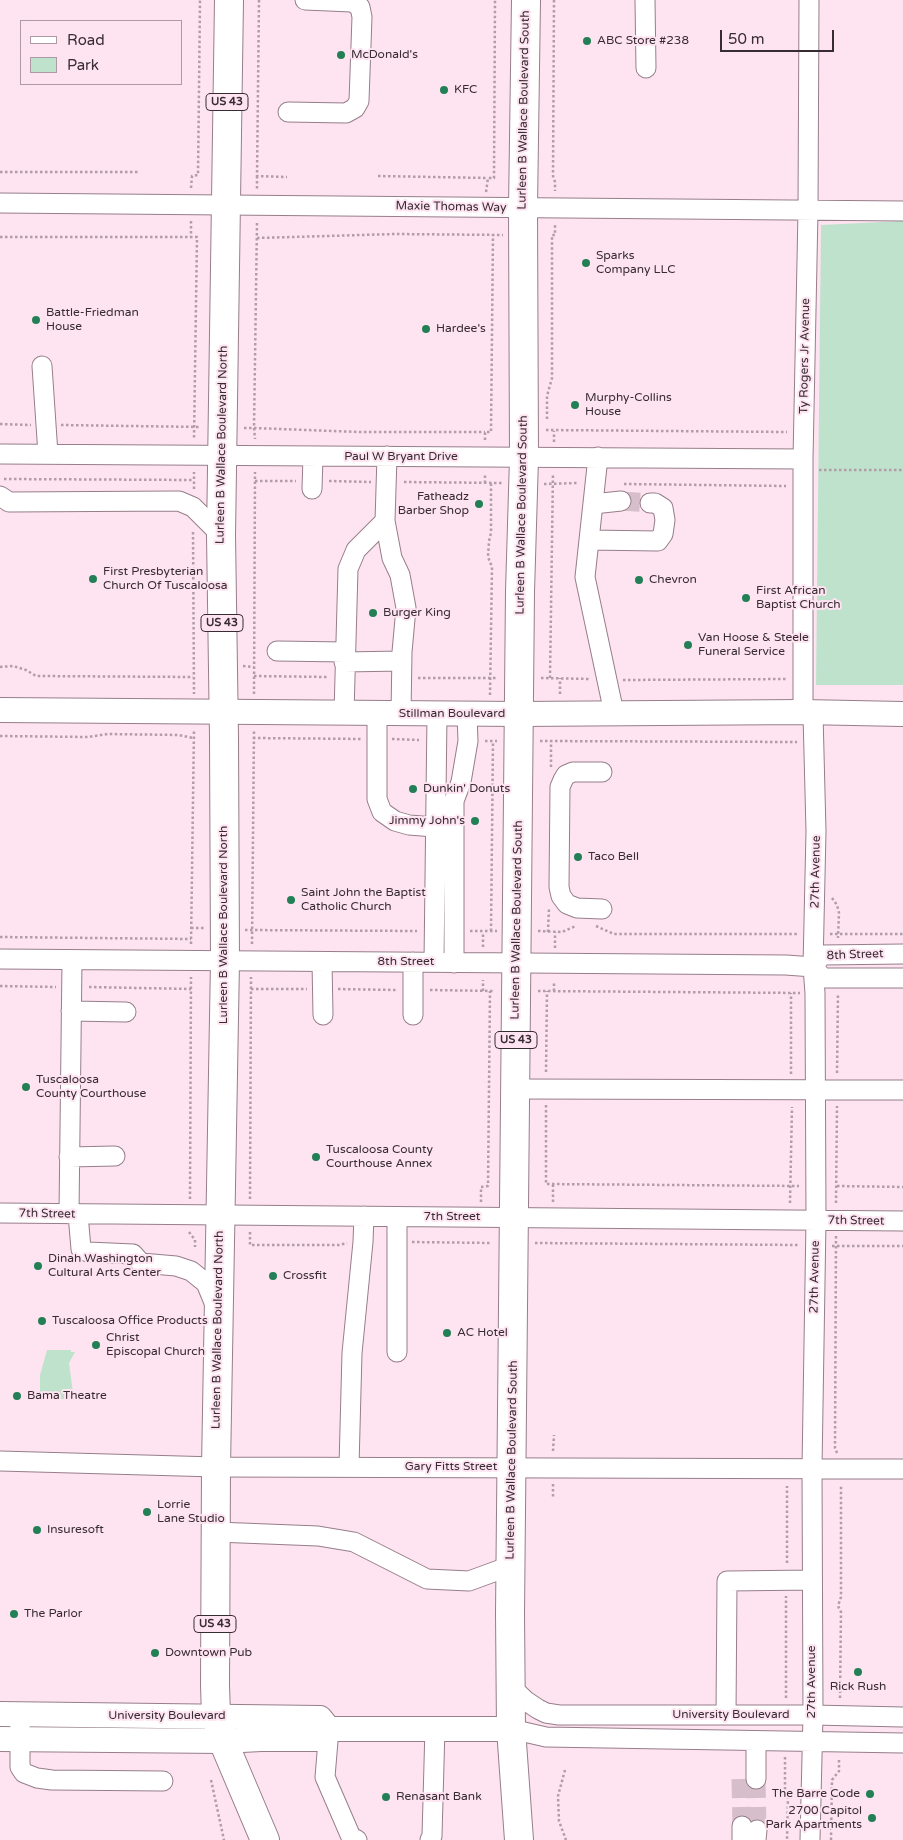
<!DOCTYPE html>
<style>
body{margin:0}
#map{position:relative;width:903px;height:1840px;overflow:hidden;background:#fee3f0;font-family:"Varela Round",sans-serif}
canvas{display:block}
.legend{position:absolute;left:20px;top:20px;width:162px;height:65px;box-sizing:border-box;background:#fee3f0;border:1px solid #ae9aa4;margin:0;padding:6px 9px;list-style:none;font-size:15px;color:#372c32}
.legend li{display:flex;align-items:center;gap:10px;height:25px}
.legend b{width:25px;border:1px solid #ae9aa4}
.scale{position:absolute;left:720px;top:30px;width:114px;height:22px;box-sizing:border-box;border:2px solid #372c32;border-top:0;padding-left:6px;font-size:15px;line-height:18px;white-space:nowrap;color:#372c32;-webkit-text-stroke:4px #fee3f0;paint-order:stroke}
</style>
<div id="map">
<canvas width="903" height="1840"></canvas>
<ul class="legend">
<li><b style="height:6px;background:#fff"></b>Road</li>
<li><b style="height:14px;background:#bfe2cd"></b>Park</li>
</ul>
<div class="scale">50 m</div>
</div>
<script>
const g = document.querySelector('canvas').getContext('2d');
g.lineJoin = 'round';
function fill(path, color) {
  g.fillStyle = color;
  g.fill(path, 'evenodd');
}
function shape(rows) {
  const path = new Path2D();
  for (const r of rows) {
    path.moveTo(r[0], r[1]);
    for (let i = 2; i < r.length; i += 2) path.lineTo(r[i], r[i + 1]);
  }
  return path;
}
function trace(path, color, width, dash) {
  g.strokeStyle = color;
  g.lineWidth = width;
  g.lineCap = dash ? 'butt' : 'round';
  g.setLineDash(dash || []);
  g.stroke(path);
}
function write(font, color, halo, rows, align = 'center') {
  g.font = font + ' "Varela Round",sans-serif';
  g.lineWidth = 4;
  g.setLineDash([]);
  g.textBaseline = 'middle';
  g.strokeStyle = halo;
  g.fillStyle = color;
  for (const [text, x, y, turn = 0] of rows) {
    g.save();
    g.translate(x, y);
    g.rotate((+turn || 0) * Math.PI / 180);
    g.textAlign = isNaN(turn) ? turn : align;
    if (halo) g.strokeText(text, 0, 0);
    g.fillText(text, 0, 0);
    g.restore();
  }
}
fill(shape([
 [903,221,903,685,816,685,821,225],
 [47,1350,71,1350,71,1352,75,1352,69,1363,74,1400,40,1397,40,1375]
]), '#bfe2cd');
trace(shape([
 [621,501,650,503],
 [741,1779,742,1826],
 [756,1779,757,1830]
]), '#d6beca', 19, [19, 9]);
const minor = shape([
 [645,0,646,68],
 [288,112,346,113,355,108,359,101,362,17,360,7,352,2,305,0],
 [0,203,903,211],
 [42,366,48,454],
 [0,454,803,459],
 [387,456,385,521,392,558,400,575,406,608,402,652,401,714],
 [598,457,585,577,614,713],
 [312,489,313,456],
 [0,496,9,502,179,501,193,507,221,535],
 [593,504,621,501],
 [589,540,658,541,663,534,665,520,663,508,655,503,650,503],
 [277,651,345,652],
 [344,662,402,661],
 [803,712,803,459,808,211,809,0],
 [344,713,348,569,356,550,385,521],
 [377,713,377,799,382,812,395,821,409,825,435,827],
 [602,909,577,908,567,904,561,896,559,887,560,787,563,780,566,775,573,772,602,772],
 [0,959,786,965,813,967,823,978,903,978],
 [322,962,323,1015],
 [434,962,437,714],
 [454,963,454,801,461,782,468,741,467,714],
 [813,967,822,955,903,954],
 [71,1011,126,1012],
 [413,1015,413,962],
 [516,1089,903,1090],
 [69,1157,115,1156],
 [0,1213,903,1221],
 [69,1214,72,960],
 [78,1214,81,1249,88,1252,133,1254,141,1263,176,1266,191,1271,206,1283,215,1305],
 [397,1217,397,1352],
 [0,1461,216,1467,903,1469],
 [349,1466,352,1353,363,1242,364,1216],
 [216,1532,318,1536,354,1542,427,1579,469,1581,510,1566],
 [511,1687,526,1701,538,1709,546,1713,559,1715,813,1715,903,1717],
 [20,1715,20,1767,24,1773,37,1778,52,1780,163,1781],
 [726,1715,727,1581,812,1580],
 [329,1729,325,1777,351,1837,357,1840],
 [511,1729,546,1737,903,1743],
 [756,1741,756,1779],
 [430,1840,432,1836,435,1728],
 [742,1840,742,1826],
 [756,1840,757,1830],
 [810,1840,813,1715,812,1468,816,1220,815,993,813,967,816,831,813,714]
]);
const major = shape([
 [0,710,519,714,803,712,903,714],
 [0,1714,320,1718,329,1729],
 [0,1739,223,1741,261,1739,319,1739,329,1729,511,1729]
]);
const highway = shape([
 [229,0,221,535,224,737,225,961,216,1467,215,1685,216,1716,223,1741,265,1840],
 [519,1840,511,1729,510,1613,520,592,524,458,523,208,526,0]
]);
trace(minor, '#967e8a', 21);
trace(major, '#967e8a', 26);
trace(highway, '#967e8a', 30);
trace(shape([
 [259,0,257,176,287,177],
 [554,0,553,176,555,182,555,191],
 [0,172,138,172],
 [257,176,257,190],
 [378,176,488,178],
 [191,188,192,176,198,175,200,0],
 [486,192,488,178,494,178,495,0],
 [191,221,191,237],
 [257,223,254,428,359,432,485,432],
 [0,237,197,237,194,439],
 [257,238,396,234,503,235],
 [547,419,547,396,552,378,552,235,555,235,555,224],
 [0,424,31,425],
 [61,425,201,427],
 [244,428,254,428,255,439],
 [546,430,787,432],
 [485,440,485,432,491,432,493,234],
 [554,442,554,431],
 [819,470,903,470],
 [4,479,193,480],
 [255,481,296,481],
 [329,481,371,482],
 [404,482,503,483],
 [485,483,485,473],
 [544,484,578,483],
 [624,484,786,486],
 [194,489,194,472],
 [193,532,194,694],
 [243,666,254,667],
 [0,667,13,666,26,670,36,676,193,677],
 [254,676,328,677],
 [418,678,498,678],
 [541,678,590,679],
 [550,678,553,473],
 [623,680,787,679],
 [254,694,255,472],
 [560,694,560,678],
 [490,695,492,567,488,557,489,541,491,533,491,483],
 [0,736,88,737,108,734,179,735,193,738],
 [253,738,362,739],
 [392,739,419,740],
 [485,741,497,741],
 [540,741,797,742],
 [551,767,551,741],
 [832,898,837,905,839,913,838,938],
 [596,926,614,934,797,934],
 [191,928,205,928],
 [245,930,417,931],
 [470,931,497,931],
 [491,931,493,741],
 [538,931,562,932,576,926],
 [548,932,549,908],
 [830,934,903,934],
 [0,937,191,939],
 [191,944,194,729],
 [252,944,254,730],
 [483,947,483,932],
 [555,948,555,932],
 [0,986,56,987],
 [89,987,191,989],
 [251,989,307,989],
 [338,989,397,990],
 [430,990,495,991],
 [483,991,483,980],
 [538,991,800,993],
 [554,991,554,981],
 [546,1072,547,991],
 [837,1073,838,993],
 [791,1074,791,993],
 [546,1105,546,1184,799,1186],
 [837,1186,903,1187],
 [190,1199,191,977],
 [250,1199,251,977],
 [481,1202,481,1187,488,1186,490,991],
 [553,1202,553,1184],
 [790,1203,792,1107],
 [836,1203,837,1106],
 [189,1232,195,1240,195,1247],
 [250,1232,250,1245,339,1245,347,1243],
 [836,1236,835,1448,837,1453],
 [412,1242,492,1243],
 [535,1243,799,1245],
 [832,1246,903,1246],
 [553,1451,554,1435],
 [553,1484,553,1497],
 [787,1563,787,1486],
 [786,1698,786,1596],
 [840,1698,841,1612,838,1606,841,1597,841,1485],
 [785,1757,785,1791,788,1796,787,1840],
 [565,1770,558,1796,559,1821,566,1840],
 [211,1780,224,1840],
 [831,1840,832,1780,839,1771,839,1759]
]), '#b19ca7', 2.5, [2.5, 2.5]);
trace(minor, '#fff', 19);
trace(major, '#fff', 24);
trace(highway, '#fff', 28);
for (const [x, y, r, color] of [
 [587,41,5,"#227f56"],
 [341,55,5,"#227f56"],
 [444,90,5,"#227f56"],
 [586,263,5,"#227f56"],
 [36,320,5,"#227f56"],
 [426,329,5,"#227f56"],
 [575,405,5,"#227f56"],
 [479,504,5,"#227f56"],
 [93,579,5,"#227f56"],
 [639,580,5,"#227f56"],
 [746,598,5,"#227f56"],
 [373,613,5,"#227f56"],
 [688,645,5,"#227f56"],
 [413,789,5,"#227f56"],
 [475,821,5,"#227f56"],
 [578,857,5,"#227f56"],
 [291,900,5,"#227f56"],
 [26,1087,5,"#227f56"],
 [316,1157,5,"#227f56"],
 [38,1266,5,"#227f56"],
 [273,1276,5,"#227f56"],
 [42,1321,5,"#227f56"],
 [447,1333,5,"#227f56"],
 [96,1345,5,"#227f56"],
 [17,1396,5,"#227f56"],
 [147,1512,5,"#227f56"],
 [37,1530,5,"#227f56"],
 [14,1614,5,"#227f56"],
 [155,1653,5,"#227f56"],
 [858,1672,5,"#227f56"],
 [870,1794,5,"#227f56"],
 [386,1797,5,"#227f56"],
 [872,1818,5,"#227f56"]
]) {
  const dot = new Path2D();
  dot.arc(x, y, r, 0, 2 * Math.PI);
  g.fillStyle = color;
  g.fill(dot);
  trace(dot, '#fee3f0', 2);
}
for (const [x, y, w] of [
 [227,102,42],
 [222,623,42],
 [516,1040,42],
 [215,1624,42]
]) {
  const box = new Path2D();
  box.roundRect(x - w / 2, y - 8.5, w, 17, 4);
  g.fillStyle = '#fee3f0';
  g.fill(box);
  trace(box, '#372c32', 1);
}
write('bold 11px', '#372c32', null, [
 ["US 43",227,102],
 ["US 43",222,623],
 ["US 43",516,1040],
 ["US 43",215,1624]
]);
write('12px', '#372c32', '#fee3f0', [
 ["ABC Store #238",597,41],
 ["McDonald's",351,55],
 ["KFC",454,90],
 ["Sparks",596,256],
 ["Company LLC",596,270],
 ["Battle-Friedman",46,313],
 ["House",46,327],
 ["Hardee's",436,329],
 ["Murphy-Collins",585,398],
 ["House",585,412],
 ["Fatheadz",469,497,"right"],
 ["Barber Shop",469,511,"right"],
 ["First Presbyterian",103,572],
 ["Church Of Tuscaloosa",103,586],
 ["Chevron",649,580],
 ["First African",756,591],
 ["Baptist Church",756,605],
 ["Burger King",383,613],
 ["Van Hoose & Steele",698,638],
 ["Funeral Service",698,652],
 ["Dunkin' Donuts",423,789],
 ["Jimmy John's",465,821,"right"],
 ["Taco Bell",588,857],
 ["Saint John the Baptist",301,893],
 ["Catholic Church",301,907],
 ["Tuscaloosa",36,1080],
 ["County Courthouse",36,1094],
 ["Tuscaloosa County",326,1150],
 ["Courthouse Annex",326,1164],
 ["Dinah Washington",48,1259],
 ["Cultural Arts Center",48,1273],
 ["Crossfit",283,1276],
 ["Tuscaloosa Office Products",52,1321],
 ["AC Hotel",457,1333],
 ["Christ",106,1338],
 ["Episcopal Church",106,1352],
 ["Bama Theatre",27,1396],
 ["Lorrie",157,1505],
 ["Lane Studio",157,1519],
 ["Insuresoft",47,1530],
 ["The Parlor",24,1614],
 ["Downtown Pub",165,1653],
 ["Rick Rush",858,1687,"center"],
 ["The Barre Code",860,1794,"right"],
 ["Renasant Bank",396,1797],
 ["2700 Capitol",862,1811,"right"],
 ["Park Apartments",862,1825,"right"]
], 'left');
write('12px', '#372c32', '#fee3f0', [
 ["Lurleen B Wallace Boulevard South",524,110,-89],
 ["Maxie Thomas Way",451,207,1],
 ["Ty Rogers Jr Avenue",805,356,-89],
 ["Lurleen B Wallace Boulevard North",222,445,-89],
 ["Paul W Bryant Drive",401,457],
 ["Lurleen B Wallace Boulevard South",522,515,-89],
 ["Stillman Boulevard",452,714],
 ["27th Avenue",816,872,-89],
 ["Lurleen B Wallace Boulevard South",517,920,-89],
 ["Lurleen B Wallace Boulevard North",224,925,-90],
 ["8th Street",855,955,-2],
 ["8th Street",406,962],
 ["7th Street",47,1214,1],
 ["7th Street",452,1217],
 ["7th Street",856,1221,1],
 ["27th Avenue",815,1277,-89],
 ["Lurleen B Wallace Boulevard North",218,1330,-89],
 ["Lurleen B Wallace Boulevard South",512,1460,-89],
 ["Gary Fitts Street",451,1467],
 ["27th Avenue",812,1682,-90],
 ["University Boulevard",731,1715],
 ["University Boulevard",167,1716]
]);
</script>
